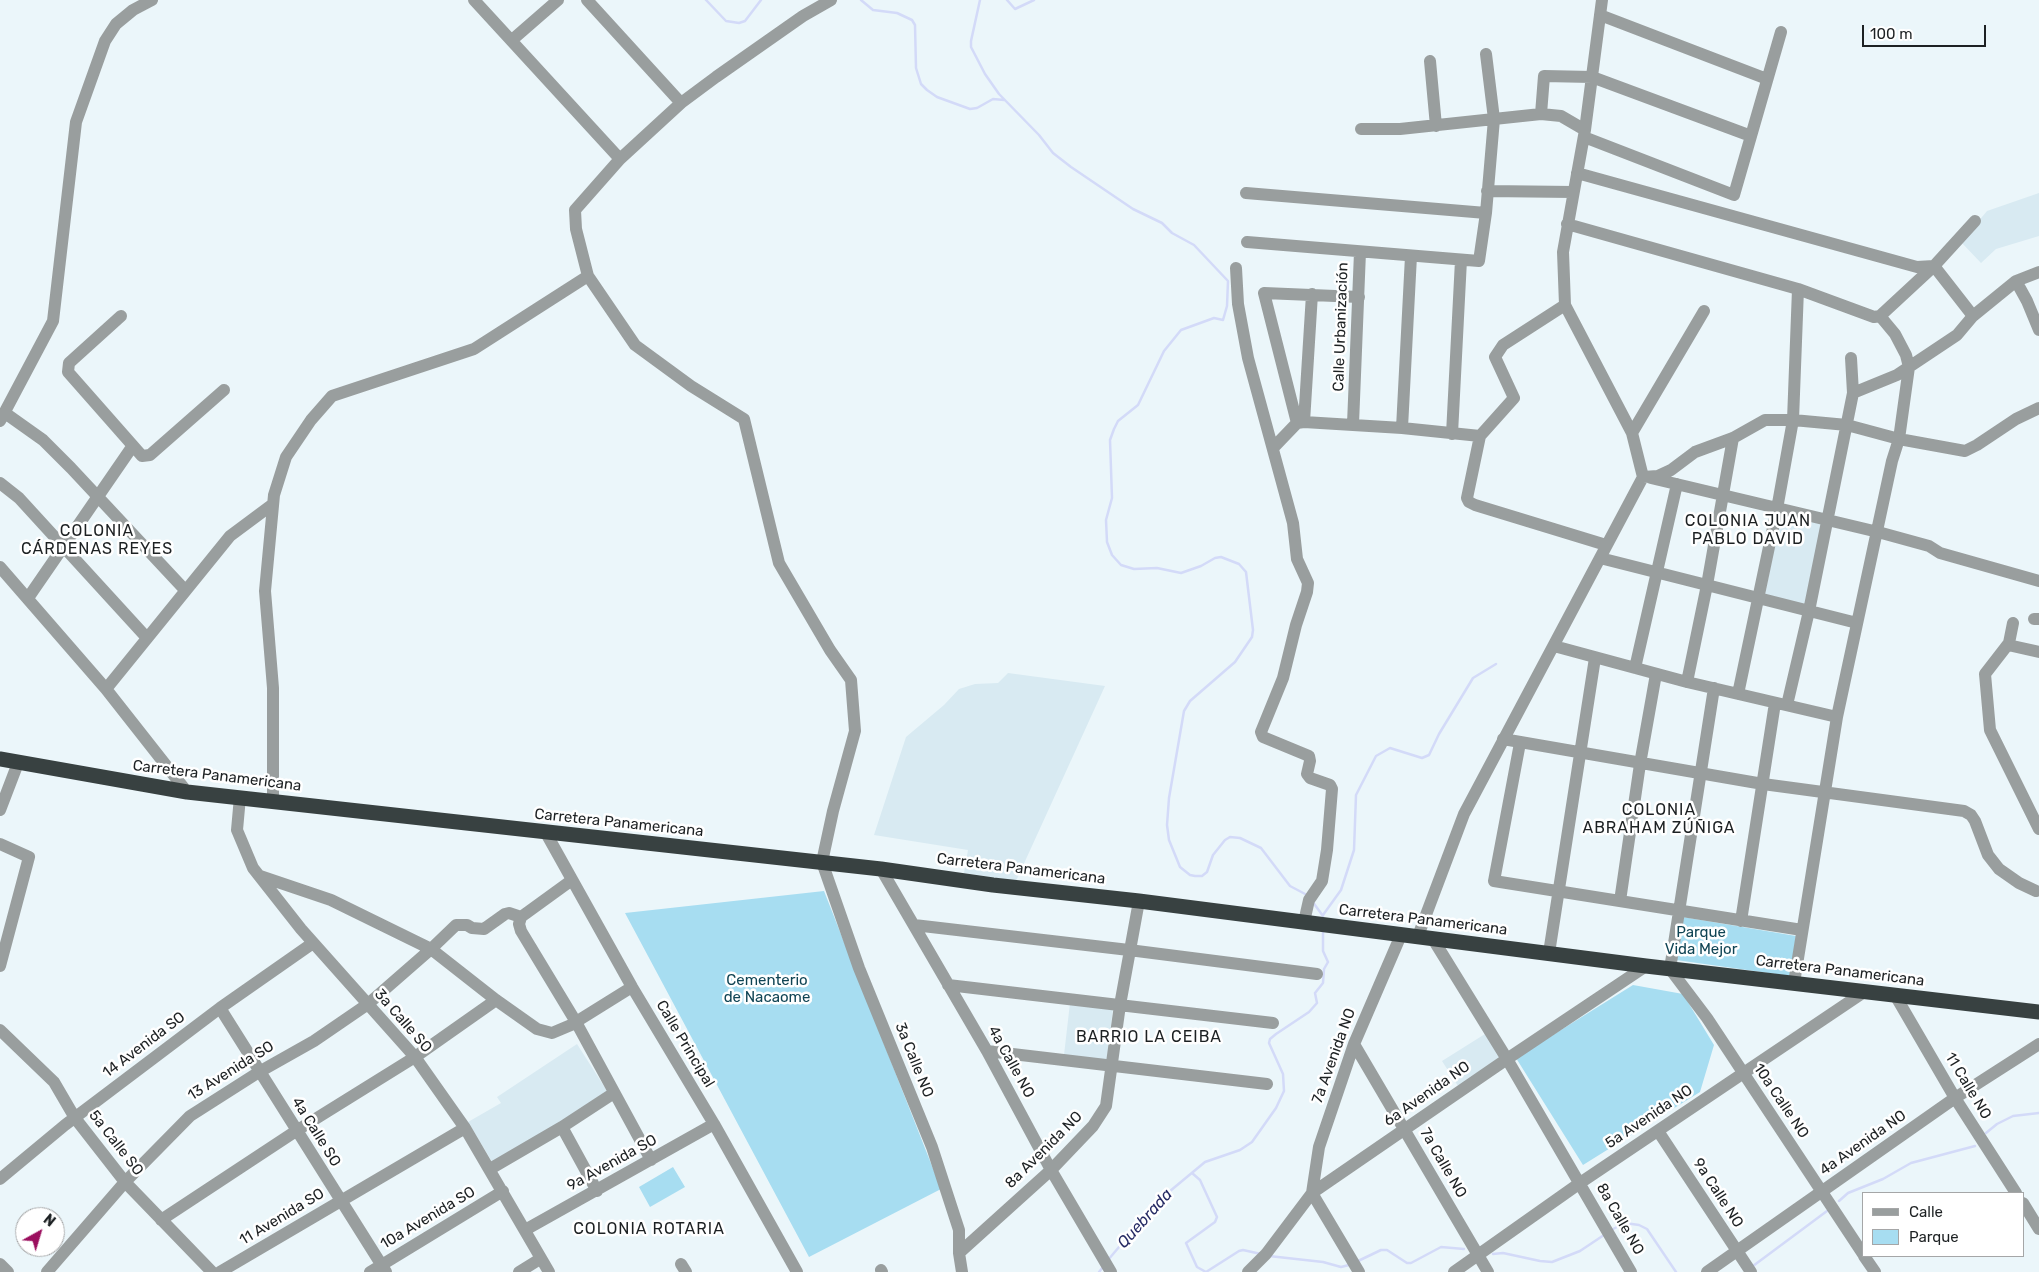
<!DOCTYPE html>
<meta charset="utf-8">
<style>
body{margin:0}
#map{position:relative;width:2039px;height:1272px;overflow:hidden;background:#ebf6fa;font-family:Rubik,sans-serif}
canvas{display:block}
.legend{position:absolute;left:1862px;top:1192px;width:162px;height:65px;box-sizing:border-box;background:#fff;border:1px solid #a5a6a7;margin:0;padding:6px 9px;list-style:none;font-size:15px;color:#1d2123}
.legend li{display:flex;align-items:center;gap:10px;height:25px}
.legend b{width:25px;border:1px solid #a5a6a7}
.north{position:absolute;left:15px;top:1207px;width:50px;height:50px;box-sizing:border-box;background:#fff;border:1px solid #a5a6a7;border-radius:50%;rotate:39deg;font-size:14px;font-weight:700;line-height:20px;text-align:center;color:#1d2123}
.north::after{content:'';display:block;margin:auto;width:18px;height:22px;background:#9b0f5e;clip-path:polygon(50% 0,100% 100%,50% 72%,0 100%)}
.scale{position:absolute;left:1862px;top:25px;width:124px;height:22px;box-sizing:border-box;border:2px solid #1d2123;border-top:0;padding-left:6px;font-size:15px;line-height:18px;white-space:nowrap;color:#1d2123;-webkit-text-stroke:4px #fff;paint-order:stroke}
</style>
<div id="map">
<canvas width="2039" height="1272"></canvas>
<ul class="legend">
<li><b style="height:6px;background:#999e9e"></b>Calle</li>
<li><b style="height:14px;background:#a7ddf1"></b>Parque</li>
</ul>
<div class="north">N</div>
<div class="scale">100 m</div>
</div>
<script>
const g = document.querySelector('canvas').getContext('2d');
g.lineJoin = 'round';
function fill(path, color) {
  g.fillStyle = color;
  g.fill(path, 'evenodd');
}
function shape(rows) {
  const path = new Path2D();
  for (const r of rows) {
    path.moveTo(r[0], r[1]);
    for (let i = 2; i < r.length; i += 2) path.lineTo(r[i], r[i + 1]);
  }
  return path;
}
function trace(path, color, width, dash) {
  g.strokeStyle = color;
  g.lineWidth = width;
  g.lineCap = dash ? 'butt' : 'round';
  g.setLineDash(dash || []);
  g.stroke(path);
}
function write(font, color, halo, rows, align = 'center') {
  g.font = font + ' Rubik,sans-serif';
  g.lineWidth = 5;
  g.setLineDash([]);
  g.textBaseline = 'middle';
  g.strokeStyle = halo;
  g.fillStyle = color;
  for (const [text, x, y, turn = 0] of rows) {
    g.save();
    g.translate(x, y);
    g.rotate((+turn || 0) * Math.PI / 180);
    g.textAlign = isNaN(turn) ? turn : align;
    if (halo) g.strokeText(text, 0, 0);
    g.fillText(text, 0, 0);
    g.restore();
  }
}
fill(shape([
 [2039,193,2039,236,1996,249,1981,263,1961,242,1987,211],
 [1781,514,1823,524,1806,605,1765,595],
 [1008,673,1105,686,1016,881,964,873,968,850,874,835,906,737,944,705,959,689,975,684,998,683],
 [1070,1003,1113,1008,1107,1061,1064,1055],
 [1485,1034,1501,1059,1458,1086,1442,1061],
 [577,1044,609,1094,494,1165,468,1122,501,1103,497,1097]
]), '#d8eaf2');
fill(shape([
 [824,891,941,1189,809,1257,625,913],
 [1683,917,1796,936,1790,976,1676,960],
 [1633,985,1683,994,1714,1045,1700,1092,1583,1165,1516,1058],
 [673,1167,685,1187,650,1207,639,1187]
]), '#a7ddf1');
trace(shape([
 [706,0,726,21,739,23,745,21,761,0],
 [861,0,873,10,897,13,912,20,915,25,916,68,921,84,927,90,937,97,970,109,977,108,993,99,1004,100],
 [980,0,971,41,971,47,985,74,999,94,1039,135,1053,153,1071,167,1133,209,1162,223,1172,233,1194,245,1228,281,1227,306,1223,320,1214,318,1181,330,1164,351,1138,405,1118,421,1114,429,1110,440,1112,498,1106,520,1107,542,1112,555,1121,565,1134,569,1157,568,1181,573,1201,566,1215,558,1221,557,1239,564,1246,572,1253,630,1252,637,1235,662,1190,701,1184,711,1169,798,1167,825,1169,840,1180,867,1190,875,1195,876,1202,876,1207,872,1213,855,1225,840,1230,837,1240,838,1261,848,1290,886,1307,895],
 [1007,0,1015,9,1034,0],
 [1312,901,1323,916],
 [1323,915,1341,890,1354,850,1356,795,1376,756,1390,748,1422,758,1429,755,1439,734,1473,678,1496,664],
 [1986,1133,1997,1124,2013,1116,2039,1113],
 [1192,1173,1200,1180,1217,1217,1215,1222,1186,1243,1197,1267,1206,1272],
 [1839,1201,1848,1193,1883,1179,1911,1163,1975,1146],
 [1611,1230,1625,1223,1639,1225,1647,1229,1676,1272],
 [1493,1254,1503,1253,1540,1261,1552,1262,1580,1251,1604,1235],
 [1269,1256,1323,1262,1341,1267,1349,1265],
 [1108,1260,1158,1201,1205,1162,1240,1150,1252,1142,1276,1108,1284,1091,1283,1074,1269,1043,1270,1039,1276,1034,1309,1012,1317,1003,1315,993,1323,983,1324,969,1328,962,1323,951,1323,930],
 [1356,1262,1381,1250,1387,1250,1407,1263,1411,1263,1441,1247,1464,1249],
 [1753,1266,1827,1211],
 [1099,1272,1103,1267],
 [1206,1272,1239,1251,1243,1250,1261,1254]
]), '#d3daf8', 2.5);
trace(shape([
 [587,0,681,103],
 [1600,15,1767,79],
 [512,40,558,0],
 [1430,61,1436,126],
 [1541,114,1544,76,1592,77,1751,136],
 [1361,129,1400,129,1541,114,1561,116,1585,130],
 [1584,137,1734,195,1781,32],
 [620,159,681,103,716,77,803,16,831,0],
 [1487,191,1573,192],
 [1246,193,1486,213],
 [1567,224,1798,289,1874,317,1880,316,1934,266,1917,267,1577,173],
 [1247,242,1479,261,1486,213,1494,119,1486,54],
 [1236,268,1238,304,1248,358,1293,523,1297,559,1308,583,1307,592,1296,625,1283,678,1261,732,1263,737,1309,756,1310,761,1307,774,1310,778,1330,785,1332,789,1327,850,1322,881,1309,900,1304,922],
 [588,276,635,345,691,386,744,419,779,563,830,650,851,680,855,731,833,811,822,862,859,968,932,1147,959,1230,959,1253,962,1272],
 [2016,281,2027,301,2039,330],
 [1565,305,1503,345,1495,357,1514,398,1480,436,1467,498,1469,502,1475,505,1606,545],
 [121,316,69,363,68,372,142,456,150,455,224,390],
 [1973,316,1934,266,1975,221],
 [1851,358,1853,393],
 [5,413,43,440,71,468,185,590],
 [0,421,53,321,76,122,105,41,116,24,133,10,152,0],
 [1304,422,1312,294],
 [1297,423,1264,293,1359,297],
 [1353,424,1360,252],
 [1402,428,1411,256],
 [1632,433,1704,311],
 [1452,434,1461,260],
 [1273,448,1297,423,1304,422,1402,428,1480,436],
 [1643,477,1658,476,1671,470,1695,452,1733,438,1765,420,1793,420,1847,425,1899,439,1965,451,1977,445,2016,419,2039,408],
 [1651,478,1878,532,1929,546,1940,553,2039,581],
 [0,483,19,498,147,638],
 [1600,558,1857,623],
 [0,567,106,689,187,792],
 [28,598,132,447],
 [2034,619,2039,619],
 [2013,623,2009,643,1985,674,1990,730,2039,829],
 [2008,645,2039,652],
 [1554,646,1687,682,1837,717],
 [1635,668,1677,484],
 [1687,682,1707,585,1733,438],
 [1714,688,1670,969,1707,1018,1863,1254],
 [106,689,230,536,273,504],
 [1738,694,1777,509,1793,420,1798,289],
 [1787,705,1809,611,1853,393,1897,375,1957,335,1973,316,2016,281,2039,272],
 [1503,739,1763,784,1964,811,1971,815,1975,821,1988,855,1999,869,2019,883,2036,891],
 [1520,743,1494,881,1802,930],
 [240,797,237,830,253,868,301,929,415,1057,465,1128,549,1272],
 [273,800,273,688,265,591,274,495,286,457,311,420,332,396,474,349,588,276,576,229,575,210,620,159,474,0],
 [0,810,18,763],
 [546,833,632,987,714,1124,797,1272],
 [0,844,29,857,0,966],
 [881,869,987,1051,1051,1170,1111,1272],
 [260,876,331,900,431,949,496,1000,537,1029,552,1033,571,1025,632,987],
 [1620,901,1640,764,1656,674],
 [521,917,519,924,521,931,576,1022,651,1160],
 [1741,921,1775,703],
 [914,925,1129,950,1317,974],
 [1418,936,1464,814,1643,477,1632,433,1565,305,1563,252,1585,130,1602,0],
 [1433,939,1507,1059,1631,1272],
 [1549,953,1595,658],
 [1794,983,1837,717,1892,461,1899,439,1909,367,1906,355,1895,334,1880,316],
 [948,985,1273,1023],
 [1895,995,1955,1098,2016,1193],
 [220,1008,386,1272],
 [0,1030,54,1082,75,1118,125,1182,212,1272],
 [1354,1044,1488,1272],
 [987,1051,1267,1084],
 [1658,1131,1751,1272],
 [490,1169,562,1127],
 [0,1179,65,1125,220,1008,313,943],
 [597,1191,562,1127,614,1093],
 [1312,1193,1319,1147,1354,1044,1401,935],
 [1312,1193,1359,1272],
 [2023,1203,2039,1229],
 [161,1220,296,1131,415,1057,496,1000],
 [525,1230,714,1124],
 [959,1253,1051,1170,1093,1126,1106,1106,1120,1005,1139,901],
 [1864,1256,1875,1272],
 [0,1264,8,1272],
 [681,1264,686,1272],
 [881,1270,882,1272],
 [47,1272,125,1182,190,1116,259,1072,314,1041,368,1004,431,949,456,925,467,925,472,928,484,929,505,914,509,913,521,917,572,880],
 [220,1272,465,1128],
 [370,1272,503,1191],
 [519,1272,540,1259],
 [1248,1272,1266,1254,1312,1193,1507,1059,1646,966],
 [1454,1272,1580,1183,1864,992],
 [1707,1272,1955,1098,2039,1044]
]), '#999e9e', 12);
trace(shape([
 [0,759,187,792,881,869,993,885,1139,901,1646,966,2039,1012]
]), '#384141', 15);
write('15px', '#1d2123', '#fff', [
 ["Calle Urbanización",1341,327,-88],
 ["Carretera Panamericana",217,776,7],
 ["Carretera Panamericana",619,823,6],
 ["Carretera Panamericana",1021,869,7],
 ["Carretera Panamericana",1423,920,7],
 ["Carretera Panamericana",1840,971,7],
 ["3a Calle SO",403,1021,49],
 ["Calle Principal",685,1044,59],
 ["14 Avenida SO",144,1045,-37],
 ["7a Avenida NO",1334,1056,-70],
 ["3a Calle NO",914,1060,68],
 ["4a Calle NO",1011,1062,61],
 ["13 Avenida SO",231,1071,-32],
 ["11 Calle NO",1968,1086,59],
 ["6a Avenida NO",1427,1094,-35],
 ["10a Calle NO",1781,1101,56],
 ["5a Avenida NO",1649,1117,-34],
 ["4a Calle SO",316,1132,58],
 ["5a Calle SO",116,1143,52],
 ["4a Avenida NO",1863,1143,-35],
 ["8a Avenida NO",1044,1150,-45],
 ["9a Avenida SO",612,1163,-29],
 ["7a Calle NO",1443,1163,60],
 ["9a Calle NO",1718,1193,57],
 ["11 Avenida SO",282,1217,-31],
 ["10a Avenida SO",428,1218,-31],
 ["8a Calle NO",1620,1219,60]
]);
write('15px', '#0f4454', '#fff', [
 ["Parque",1701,933],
 ["Vida Mejor",1701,950],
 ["Cementerio",767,981],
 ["de Nacaome",767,998]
]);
g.letterSpacing = '1px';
write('16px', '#1d2123', '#fff', [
 ["COLONIA JUAN",1748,521],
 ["PABLO DAVID",1748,539],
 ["COLONIA",97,531],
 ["CÁRDENAS REYES",97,549],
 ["COLONIA",1659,810],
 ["ABRAHAM ZÚÑIGA",1659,828],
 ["BARRIO LA CEIBA",1149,1037],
 ["COLONIA ROTARIA",649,1229]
]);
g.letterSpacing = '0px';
write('italic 16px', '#262b64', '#fff', [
 ["Quebrada",1145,1219,-48]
]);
</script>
